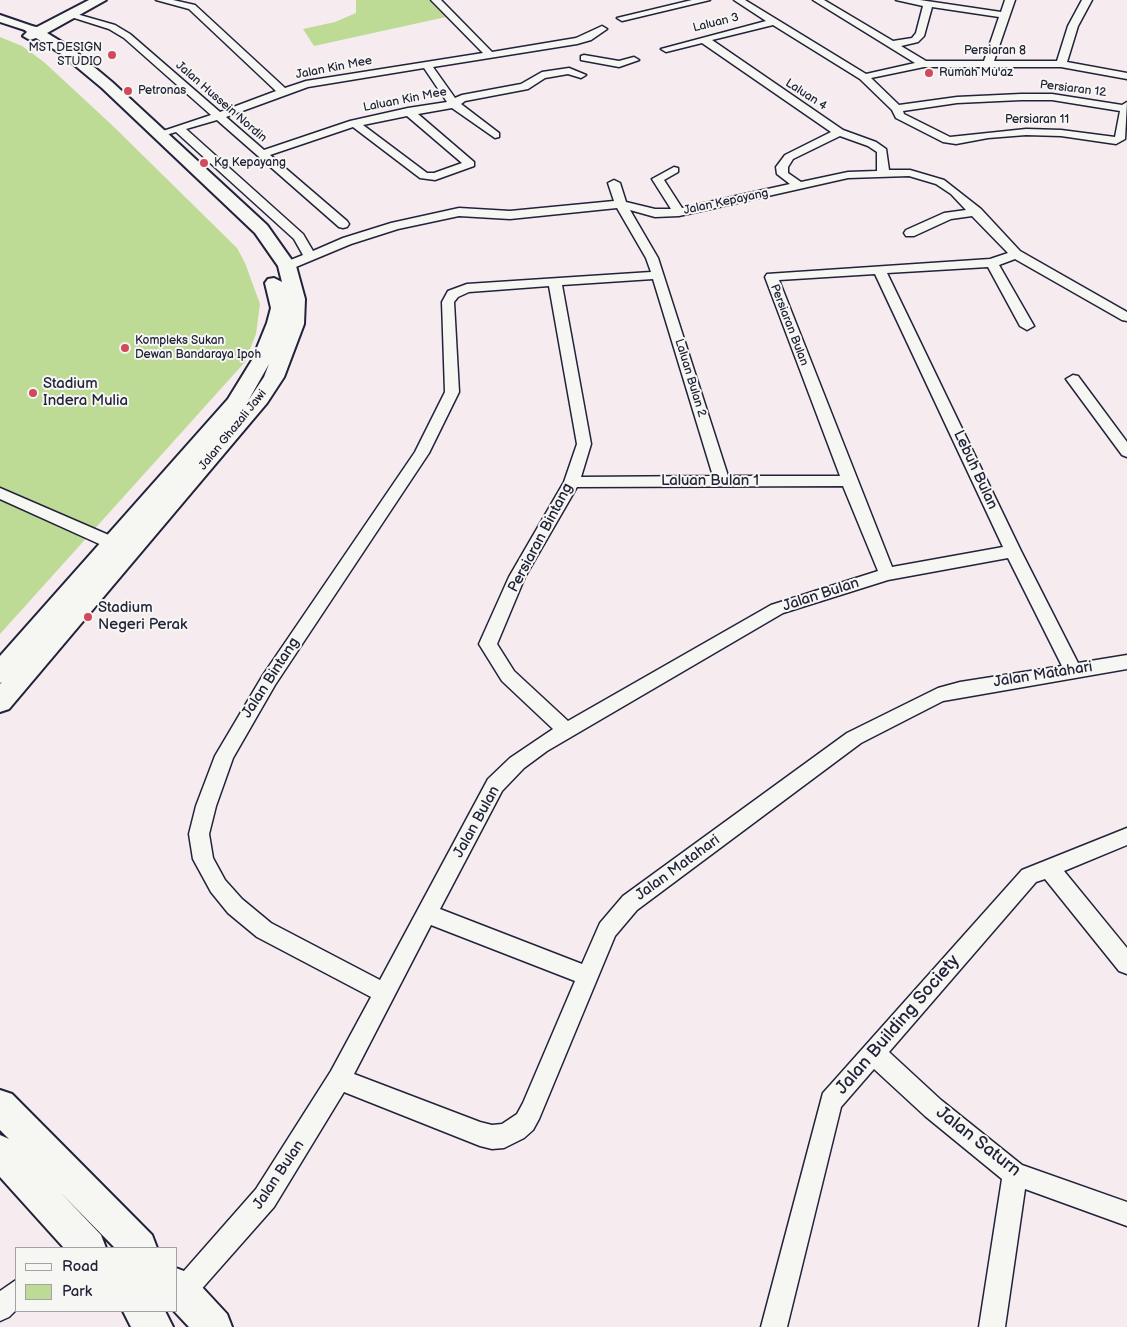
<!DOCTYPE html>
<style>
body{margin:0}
#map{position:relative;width:1127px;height:1327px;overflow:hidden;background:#f6ecf0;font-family:"Balsamiq Sans",sans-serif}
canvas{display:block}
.legend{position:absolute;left:15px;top:1247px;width:162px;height:65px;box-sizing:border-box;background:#f6f6f2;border:1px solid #a1a1a9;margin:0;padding:6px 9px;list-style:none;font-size:15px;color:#22223b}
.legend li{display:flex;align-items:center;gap:10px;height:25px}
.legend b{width:25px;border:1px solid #a1a1a9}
</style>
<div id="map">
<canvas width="1127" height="1327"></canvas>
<ul class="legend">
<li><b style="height:6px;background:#f6f6f2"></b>Road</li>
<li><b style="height:14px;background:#bddb94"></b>Park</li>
</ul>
</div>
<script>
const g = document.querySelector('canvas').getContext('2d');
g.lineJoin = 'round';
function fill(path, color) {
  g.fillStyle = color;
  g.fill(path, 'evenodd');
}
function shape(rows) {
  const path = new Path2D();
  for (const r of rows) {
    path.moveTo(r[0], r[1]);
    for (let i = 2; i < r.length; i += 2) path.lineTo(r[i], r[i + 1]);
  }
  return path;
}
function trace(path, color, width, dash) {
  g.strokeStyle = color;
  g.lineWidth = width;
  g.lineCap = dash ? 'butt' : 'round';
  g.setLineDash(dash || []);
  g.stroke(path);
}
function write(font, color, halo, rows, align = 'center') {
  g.font = font + ' "Balsamiq Sans",sans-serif';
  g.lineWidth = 4;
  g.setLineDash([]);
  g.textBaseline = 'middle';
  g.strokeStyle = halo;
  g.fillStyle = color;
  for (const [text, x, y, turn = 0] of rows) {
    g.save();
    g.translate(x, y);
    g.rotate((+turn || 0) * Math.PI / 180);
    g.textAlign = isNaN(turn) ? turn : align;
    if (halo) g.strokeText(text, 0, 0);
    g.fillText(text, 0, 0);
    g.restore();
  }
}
fill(shape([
 [356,0,429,0,446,17,314,46,303,29,335,22,356,13],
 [0,37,22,46,44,62,114,127,237,248,245,263,260,304,256,334,245,362,0,634]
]), '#bddb94');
const minor = shape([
 [156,0,173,0,195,5,285,88,306,81,483,53,431,0,441,0,492,52,576,38,602,26,607,29,591,40,577,44,433,67,455,98,462,95,521,84,542,72,569,68,586,75,581,78,568,74,545,78,528,89,465,101,461,104,499,133,499,137,495,138,452,108,418,114,474,162,474,166,435,180,420,178,353,127,270,155,347,221,349,224,347,227,343,228,339,227,217,120,186,129,303,234,313,251,343,238,391,223,459,208,510,211,614,201,608,183,614,180,620,183,626,202,655,209,671,209,652,179,674,167,678,168,678,172,664,180,682,208,790,184,777,174,776,167,785,155,831,132,702,43,666,52,661,49,766,21,734,0,745,0,866,74,915,63,813,0,824,0,893,41,912,38,916,33,923,6,896,0,920,0,1001,12,1005,0,1015,0,994,61,1057,61,1068,26,1082,0,1092,0,1078,26,1067,62,1127,73,1127,79,1061,67,924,67,871,78,899,105,957,97,1021,94,1052,94,1122,105,1127,102,1125,139,1116,144,1061,136,1026,135,988,138,956,144,943,142,896,118,892,110,860,79,773,25,712,40,843,130,876,142,886,149,889,170,910,170,944,180,981,209,1020,251,1127,312,1127,321,1122,320,1015,259,999,265,1034,326,1027,330,1020,326,988,267,887,273,1021,551,1078,663,1127,655,1127,669,943,701,861,743,637,910,615,936,539,1119,533,1130,524,1138,504,1148,492,1149,480,1146,344,1092,274,1207,191,1301,182,1305,176,1302,176,1280,256,1189,331,1071,371,997,257,937,228,913,211,892,193,859,189,834,196,806,215,756,263,675,415,452,445,392,442,302,448,291,467,284,651,272,646,258,617,208,510,219,459,216,398,229,351,244,291,269,283,269,281,266,283,263,303,255,294,239,176,132,159,137,154,134,211,115,124,38,109,29,68,16,73,13,115,25,130,34,220,112,276,91,189,9,156,0],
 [932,7,999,17,984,61,926,61,901,46,918,42,924,36,932,7],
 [424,68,447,102,408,108,350,121,264,150,226,117,308,87,424,68],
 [1021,100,1052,100,1120,111,1115,137,1061,130,1026,129,950,137,904,114,903,111,957,103,1021,100],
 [407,116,462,163,434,173,427,173,363,125,407,116],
 [840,136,868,146,877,152,877,171,848,172,801,182,788,173,788,167,793,159,840,136],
 [909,176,936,184,951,194,966,210,944,213,906,230,904,233,906,236,914,236,951,219,972,216,1008,253,990,259,767,274,765,277,840,476,728,476,658,258,630,210,655,217,679,216,848,178,909,176],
 [875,274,1003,547,892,567,779,280,875,274],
 [653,279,713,476,581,477,591,444,562,285,653,279],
 [549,286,577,444,564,482,509,577,479,644,502,681,553,729,510,758,488,779,380,980,271,923,242,899,225,880,213,858,209,834,216,806,233,758,275,685,429,453,459,392,454,302,458,297,469,292,549,286],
 [843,486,878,571,771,605,568,721,514,671,497,644,525,577,577,487,843,486],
 [1008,558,1062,666,960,682,938,688,847,733,623,896,600,923,582,964,440,909,502,791,524,768,547,751,783,613,888,580,1008,558],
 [431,925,575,981,523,1103,517,1114,502,1124,492,1125,480,1122,354,1074,431,925],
 [692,0,710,0,622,21,617,18,692,0],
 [584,55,619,61,634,57,639,60,619,67,581,60,581,56,584,55],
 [1073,375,1078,376,1127,442,1127,457,1122,455,1066,379,1073,375],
 [0,488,118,539,120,543,118,547,112,549,106,547,0,499,0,488],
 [1127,828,1127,845,1064,871,1127,948,1127,974,1119,971,1045,879,1036,882,889,1052,941,1100,1022,1165,1127,1202,1127,1226,1025,1189,1005,1327,979,1327,1002,1179,925,1116,874,1069,841,1107,787,1327,761,1327,823,1093,1022,870,1127,828],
 [16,1280,16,1310,9,1317,0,1321,0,1291,16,1280]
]);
const tertiary = shape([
 [0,15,35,27,37,29,31,32,0,22,0,15]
]);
const secondary = shape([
 [89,0,106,0,47,33,70,47,112,82,267,225,296,266,305,299,304,324,284,377,267,403,9,709,0,712,0,684,2,682,0,683,0,656,228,399,252,360,267,323,271,308,265,283,268,279,274,278,282,282,278,266,255,233,102,88,60,53,36,38,30,40,23,36,27,32,24,29,26,26,37,27,89,0],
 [269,364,264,377,248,401,269,364],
 [0,1090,12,1094,152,1235,157,1248,115,1248,60,1192,101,1235,106,1248,64,1248,0,1177,0,1135,9,1139,0,1130,0,1090],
 [176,1268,189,1273,227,1314,232,1327,189,1327,174,1311,176,1311,176,1268],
 [123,1311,165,1311,173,1327,131,1327,123,1311]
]);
trace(minor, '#22223b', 3);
trace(tertiary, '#22223b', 4);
trace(secondary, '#22223b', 4);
fill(minor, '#f6f6f2');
fill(tertiary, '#f6f6f2');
fill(secondary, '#f6f6f2');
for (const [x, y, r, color] of [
 [112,55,5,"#d1495b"],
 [929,73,5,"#d1495b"],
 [128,91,5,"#d1495b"],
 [204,163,5,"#d1495b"],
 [125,348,5,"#d1495b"],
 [33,393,5,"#d1495b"],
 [88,617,5,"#d1495b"]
]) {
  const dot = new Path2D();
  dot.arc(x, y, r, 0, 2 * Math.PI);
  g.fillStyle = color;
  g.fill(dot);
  trace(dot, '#f6f6f2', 2);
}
write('12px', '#22223b', '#f6f6f2', [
 ["Laluan 3",716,23,-14],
 ["Persiaran 8",995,51],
 ["Jalan Kin Mee",334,68,-11],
 ["Persiaran 12",1073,89,7],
 ["Laluan 4",806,95,33],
 ["Laluan Kin Mee",405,100,-11],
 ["Jalan Hussein Nordin",221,102,41],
 ["Persiaran 11",1037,120],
 ["Jalan Kepayang",726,202,-12],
 ["Persiaran Bulan",789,325,69],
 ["Laluan Bulan 2",690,378,73],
 ["Jalan Ghazali Jawi",233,430,-51]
]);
write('12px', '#22223b', '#f6f6f2', [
 ["MST DESIGN",102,48,"right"],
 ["STUDIO",102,62,"right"],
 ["Rumah Mu'az",939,73],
 ["Petronas",138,91],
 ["Kg Kepayang",214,163],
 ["Kompleks Sukan",135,341],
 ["Dewan Bandaraya Ipoh",135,355]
], 'left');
write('15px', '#22223b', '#f6f6f2', [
 ["Stadium",43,384],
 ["Indera Mulia",43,401],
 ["Stadium",98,608],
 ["Negeri Perak",98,625]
], 'left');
write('15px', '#22223b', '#f6f6f2', [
 ["Lebuh Bulan",975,470,65],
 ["Laluan Bulan 1",710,481],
 ["Persiaran Bintang",541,538,-62],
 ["Jalan Bulan",821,595,-18],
 ["Jalan Matahari",1043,675,-9],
 ["Jalan Bintang",271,678,-57],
 ["Jalan Bulan",477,822,-61],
 ["Jalan Matahari",678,868,-36],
 ["Jalan Bulan",279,1175,-56]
]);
write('18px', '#22223b', '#f6f6f2', [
 ["Jalan Building Society",898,1025,-49],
 ["Jalan Saturn",978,1142,38]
]);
</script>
